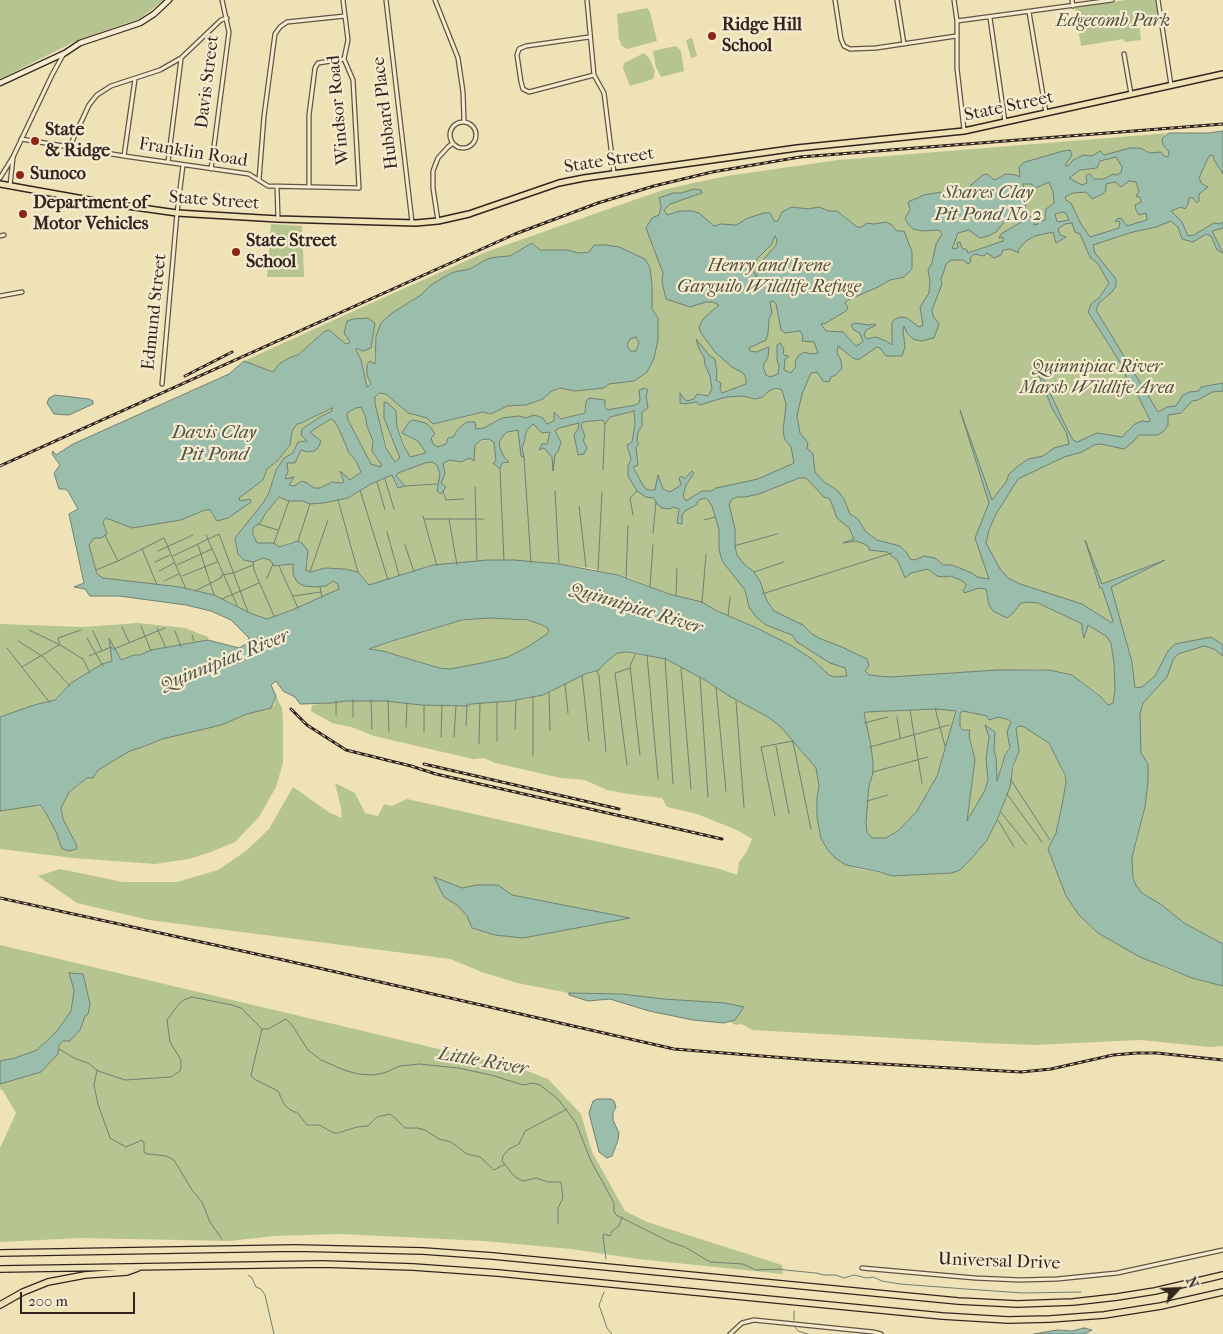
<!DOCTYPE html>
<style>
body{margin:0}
#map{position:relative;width:1223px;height:1334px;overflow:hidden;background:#efe2b6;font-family:"IM FELL French Canon",serif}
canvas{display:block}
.north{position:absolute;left:1153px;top:1264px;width:50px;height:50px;-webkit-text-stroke:4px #f5ecd0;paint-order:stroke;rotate:65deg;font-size:14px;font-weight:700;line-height:20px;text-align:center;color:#31241e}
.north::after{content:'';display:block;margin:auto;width:18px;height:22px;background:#31241e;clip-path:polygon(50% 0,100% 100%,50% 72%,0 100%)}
.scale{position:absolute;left:20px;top:1292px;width:115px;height:22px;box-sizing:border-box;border:2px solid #31241e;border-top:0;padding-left:6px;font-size:15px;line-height:18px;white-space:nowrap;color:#31241e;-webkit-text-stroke:4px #f5ecd0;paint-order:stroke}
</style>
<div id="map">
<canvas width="1223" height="1334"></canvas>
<div class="north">N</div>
<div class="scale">200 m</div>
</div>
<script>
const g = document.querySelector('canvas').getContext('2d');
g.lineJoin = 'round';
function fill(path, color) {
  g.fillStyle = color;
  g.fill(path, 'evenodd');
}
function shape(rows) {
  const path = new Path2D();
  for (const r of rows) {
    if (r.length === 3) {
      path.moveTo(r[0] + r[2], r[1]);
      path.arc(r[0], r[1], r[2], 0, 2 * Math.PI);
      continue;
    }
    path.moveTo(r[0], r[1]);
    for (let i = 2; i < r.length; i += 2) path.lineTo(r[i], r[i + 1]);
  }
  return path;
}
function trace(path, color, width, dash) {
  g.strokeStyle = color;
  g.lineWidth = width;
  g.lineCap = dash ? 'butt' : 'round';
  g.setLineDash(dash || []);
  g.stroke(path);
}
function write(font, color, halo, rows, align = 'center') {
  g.font = font + ' "IM FELL French Canon",serif';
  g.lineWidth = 4.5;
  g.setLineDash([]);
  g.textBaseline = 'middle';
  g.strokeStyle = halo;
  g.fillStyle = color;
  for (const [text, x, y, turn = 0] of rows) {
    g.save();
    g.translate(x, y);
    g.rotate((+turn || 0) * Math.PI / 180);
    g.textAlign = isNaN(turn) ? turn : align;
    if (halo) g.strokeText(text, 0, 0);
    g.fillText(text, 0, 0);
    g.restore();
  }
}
fill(shape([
 [0,0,164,0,139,19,78,40,0,79],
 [1126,0,1155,0,1158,14,1138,18,1141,40,1125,42,1124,39,1081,46,1075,8],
 [647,8,650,12,657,41,627,49,622,46,619,39,617,14],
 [692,38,697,56,691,58,686,40],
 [676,46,681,51,684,71,661,77,656,67,653,51],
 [644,53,649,58,655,71,653,79,630,86,623,68,624,63],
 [1169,133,1165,135,1163,145,1169,152,1168,157,1150,153,1145,149,1175,210,1181,207,1189,199,1205,190,1199,178,1209,156,1213,155,1223,174,1223,944,1184,923,1162,905,1142,893,1136,885,1133,877,1132,857,1145,807,1148,782,1148,764,1106,702,1095,691,1072,675,1040,669,945,673,924,676,889,677,872,675,834,677,827,673,812,659,792,646,759,629,715,610,702,603,669,594,627,577,589,568,540,562,483,561,433,565,369,585,358,572,345,569,325,568,310,572,306,570,308,560,291,542,279,547,256,543,252,528,261,522,265,514,279,497,289,501,303,501,310,504,323,503,348,498,371,484,379,481,377,467,371,465,348,420,347,413,356,408,361,407,365,415,367,426,373,441,373,451,382,464,381,467,410,458,397,427,396,411,384,418,400,458,395,462,389,454,375,408,375,397,379,393,386,394,408,413,427,418,433,424,483,412,491,414,507,406,526,405,543,399,552,391,560,388,575,391,604,388,609,384,618,382,624,383,658,340,658,318,652,309,652,285,650,268,637,255,619,247,578,253,568,250,540,250,532,243,510,256,496,257,486,259,470,269,454,272,444,277,431,285,421,295,392,313,376,336,374,364,367,365,367,375,371,384,369,386,367,387,361,360,356,350,373,338,373,331,375,323,368,318,353,319,345,336,350,342,349,343,346,344,329,330,325,331,298,355,291,357,279,364,273,372,244,361,367,305,486,252,614,207,663,190,693,183,727,176,838,160],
 [645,396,646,401,642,411,642,425,638,432,633,467,636,473,635,487,628,476,628,466,631,459,627,445,632,442,635,424,634,411,609,417,605,424,604,420,588,420,587,418,538,429,533,424,527,430,518,433,518,430,507,432,503,436,427,454,418,441,403,432,407,428,431,438,433,444,438,447,446,444,453,437,459,428,476,429,484,428,502,418,519,416,546,424,554,421,554,412,561,419,585,413,586,402,605,407,607,410,635,405,639,403,640,399],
 [271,224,302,226,304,277,267,277],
 [636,337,639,343,636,351,630,351,626,345,630,339],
 [333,408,332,411,320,417,302,429,303,438,307,441,295,447,293,453,284,458,276,470,269,493,263,503,235,539,253,562,263,558,270,560,274,566,293,564,293,574,316,587,326,586,333,581,338,584,340,589,292,610,267,619,252,614,214,595,180,587,102,578,97,574,89,545,94,538,106,529,103,522,106,518,133,528,181,520,205,510,210,510,212,515,240,501,239,498,263,480,267,469,277,461,290,445,292,431,297,424,301,423],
 [331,419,334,421,339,429,349,453,356,461,361,472,350,481,341,473,344,481,341,483,332,482,320,488,314,488,307,483,294,486,289,484,294,478,285,480,288,472,287,463,295,462,301,450,321,441,310,432],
 [489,618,531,621,548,627,549,631,546,635,529,646,508,657,482,663,450,669,439,668,383,651,369,649,459,621],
 [138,623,185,628,208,637,208,640,151,650,139,655,134,655,121,660,110,640,113,661,102,664,71,683,55,700,34,705,0,717,0,624,83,627],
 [622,652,666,659,705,680,729,696,768,717,780,726,816,768,819,786,817,797,817,817,821,838,827,849,846,865,860,869,900,876,952,873,960,870,987,840,1002,810,1019,751,1016,728,1019,726,1023,727,1044,738,1054,751,1066,780,1063,801,1055,837,1048,849,1066,896,1085,921,1097,932,1115,943,1167,969,1192,978,1223,986,1223,1046,1210,1047,1140,1040,1035,1045,983,1043,752,1030,742,1024,736,1025,730,1022,735,1020,664,999,621,994,569,993,517,983,482,972,450,959,149,920,77,903,38,876,60,869,123,882,177,882,218,870,246,851,269,829,293,787,330,813,342,818,341,808,335,783,355,793,365,813,378,816,384,804,392,806,407,799,720,869,737,875,739,862,746,853,752,839,739,831,697,814,667,807,662,798,628,794,607,790,585,780,561,778,495,763,484,758,473,759,374,736,351,727,332,723,311,711,312,705,346,701,385,701,421,705,431,704,443,706,467,706,471,704,526,699,543,695,585,674,596,671,617,653],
 [450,883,462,888,477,885,497,885,512,895,628,918,523,938,495,935,472,928,467,916,457,905],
 [276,696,282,708,283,720,283,763,276,787,259,817,235,842,208,853,189,859,155,864,73,858,0,849,0,811,38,805,46,813,56,832,62,849,71,851,76,849,77,846,63,819,61,807,68,793,86,779,92,778,98,770,130,751,148,745,162,739,228,722,253,712,269,709,274,705],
 [937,709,956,710,938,774,917,811,899,830,886,838,872,838,867,832,866,823,869,786,873,773,873,763,871,746,864,713,866,712],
 [963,711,987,716,988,719,999,717,1009,720,1011,722,1008,736,1010,748,1006,753,1001,765,997,781,996,757,994,751,995,738,993,730,985,725,989,736,986,759,988,780,985,790,967,821,975,763,972,744,969,735,966,729,964,731,960,727,960,713],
 [0,945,519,1068,548,1079,581,1114,592,1152,625,1211,647,1222,782,1265,783,1274,638,1259,571,1249,484,1241,340,1234,274,1236,230,1241,81,1238,0,1242,0,1148,16,1113,3,1091,0,1089,0,1084,41,1072,58,1054,59,1045,63,1041,70,1041,80,1030,85,1016,88,1014,90,1004,83,974,69,973,74,990,71,1011,57,1031,37,1050,15,1058,0,1061]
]), '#b5c491');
const water = shape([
 [1223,131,1223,174,1214,160,1213,155,1209,156,1199,178,1202,184,1208,187,1199,194,1199,201,1197,203,1193,198,1189,198,1188,204,1185,209,1181,207,1171,211,1182,222,1188,236,1194,235,1214,223,1220,224,1223,222,1223,228,1212,231,1223,253,1217,250,1211,236,1206,234,1193,242,1182,239,1178,227,1171,221,1156,227,1133,232,1093,245,1095,253,1116,279,1116,286,1112,292,1099,303,1096,310,1158,412,1167,407,1176,406,1182,396,1189,392,1199,391,1201,387,1223,383,1223,391,1212,392,1198,400,1192,401,1181,413,1168,415,1168,425,1164,431,1158,435,1139,435,1134,441,1124,449,1101,444,1094,445,1082,452,1064,457,1018,479,996,514,989,530,986,543,1000,569,1008,578,1020,584,1082,604,1112,623,1113,621,1102,588,1100,588,1085,540,1102,584,1165,560,1111,587,1132,662,1135,688,1142,687,1155,676,1168,651,1175,644,1211,637,1223,645,1223,656,1214,649,1204,646,1178,654,1173,660,1167,677,1143,703,1140,714,1141,753,1148,764,1148,782,1145,807,1132,857,1133,878,1136,885,1142,893,1162,905,1184,923,1223,944,1223,986,1192,978,1140,957,1098,933,1079,915,1066,896,1048,849,1056,833,1063,800,1066,782,1065,775,1049,743,1024,727,1019,726,1016,728,1019,751,1013,767,1010,787,998,818,987,840,971,859,960,870,952,873,892,876,880,872,846,865,835,858,827,849,821,838,817,817,817,797,819,786,816,768,780,726,768,717,729,696,705,680,666,659,627,652,617,653,604,664,599,670,585,674,543,695,511,701,471,704,467,706,421,705,385,701,346,701,332,703,300,704,295,697,283,691,276,681,271,685,276,696,271,708,247,714,221,725,162,739,148,745,130,751,98,770,93,778,87,778,69,792,61,808,63,819,77,846,76,849,70,851,62,849,56,832,46,813,40,805,0,811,0,717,34,705,55,700,71,683,102,664,112,661,109,638,121,660,134,655,140,655,151,650,208,640,239,648,246,644,249,638,231,620,211,611,186,605,119,596,90,596,85,589,74,587,84,583,69,514,78,509,68,491,65,489,59,489,54,473,60,465,52,454,53,451,56,455,73,444,229,374,244,361,273,372,279,364,291,357,298,355,325,331,329,330,346,344,349,343,350,342,344,333,347,321,353,319,368,318,375,323,371,348,366,350,362,351,357,348,356,350,361,360,367,387,369,386,371,384,367,375,367,365,370,361,375,364,376,336,381,323,392,313,421,295,431,285,444,277,454,272,470,269,487,259,496,257,510,256,532,243,540,250,568,250,578,253,589,252,594,245,606,245,619,247,645,259,650,268,652,285,652,309,658,318,658,340,654,358,647,372,634,381,609,384,604,388,575,391,560,388,552,391,543,399,526,405,507,406,491,414,483,412,433,424,427,418,408,413,386,394,379,393,375,397,375,404,386,448,395,462,400,458,384,418,384,402,388,403,396,411,397,427,403,444,410,457,426,453,418,441,402,433,409,422,413,420,426,423,432,429,435,434,431,438,433,444,438,447,446,444,448,438,453,437,459,428,467,422,475,422,476,429,484,428,502,418,519,416,526,418,534,415,543,418,547,424,554,421,554,412,561,419,585,413,586,402,589,398,605,400,605,407,607,410,635,405,639,403,640,399,639,390,644,388,648,390,646,396,648,408,642,412,642,426,638,432,637,441,639,444,636,447,638,465,633,467,644,487,648,490,655,490,658,475,663,489,670,492,681,485,679,478,682,476,684,479,692,471,694,473,686,485,683,496,686,501,702,491,711,491,716,488,758,479,794,463,791,447,785,440,783,432,786,404,782,390,776,388,769,391,763,397,755,399,743,396,726,397,700,405,696,402,685,404,680,403,680,393,684,399,687,401,694,399,697,394,708,396,712,389,710,376,705,365,704,357,699,349,696,339,710,356,715,359,717,373,716,380,721,383,720,389,722,393,746,384,746,378,743,373,732,367,715,352,701,333,699,327,703,319,719,305,713,302,706,302,690,307,666,299,662,282,663,273,646,228,652,218,659,215,661,206,659,198,673,193,681,193,694,189,701,190,702,193,670,204,664,210,667,215,680,211,692,211,699,213,714,226,721,224,736,225,748,218,764,213,770,213,774,221,778,221,782,212,792,207,808,209,819,207,829,211,837,211,857,227,862,227,866,223,874,224,886,222,892,225,897,231,904,231,912,252,912,269,904,277,890,280,878,287,848,300,845,303,848,307,846,311,826,323,821,324,826,331,843,332,856,346,863,342,860,333,854,330,851,325,855,323,868,325,875,324,876,325,866,330,864,335,867,339,876,337,886,341,892,345,892,322,895,319,901,317,907,318,919,327,923,325,920,307,929,293,930,281,928,270,932,263,936,244,942,234,939,230,922,231,913,229,908,224,905,218,910,210,908,202,924,195,941,192,947,194,958,189,961,190,964,197,971,185,983,175,987,174,994,180,1001,177,1005,174,1016,175,1020,177,1019,167,1025,162,1063,151,1070,150,1072,155,1065,165,1068,166,1073,160,1083,155,1092,156,1100,151,1104,155,1130,148,1140,148,1150,153,1161,152,1164,156,1168,157,1169,152,1163,145,1162,139,1169,133,1209,133,1223,131],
 [1116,157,1122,167,1121,172,1117,175,1113,174,1104,179,1094,179,1090,174,1088,174,1086,176,1087,183,1082,185,1069,178,1080,170,1097,168,1100,161,1116,157],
 [1129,181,1136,182,1139,192,1136,195,1137,197,1140,197,1141,202,1135,205,1136,210,1139,215,1146,213,1147,220,1127,226,1121,218,1117,219,1115,221,1120,222,1119,228,1090,237,1081,224,1071,203,1066,200,1065,197,1073,193,1086,192,1092,199,1103,194,1106,190,1106,184,1115,182,1121,187,1129,181],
 [1049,182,1053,192,1054,203,1046,209,1045,220,1038,222,1038,224,1034,225,1035,219,1031,216,1001,234,999,238,1003,237,1003,241,968,253,967,250,962,248,960,242,957,243,958,248,952,249,958,233,969,230,980,238,988,236,996,232,1009,216,1025,207,1028,199,1023,184,1031,184,1036,188,1049,182],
 [1062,212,1066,213,1069,220,1057,222,1055,214,1062,212],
 [1072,223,1075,232,1080,234,1090,257,1098,264,1109,283,1099,298,1091,304,1088,312,1108,343,1122,366,1130,387,1137,394,1150,420,1149,422,1142,421,1135,424,1122,437,1097,433,1077,442,1073,440,1064,423,1046,384,1033,361,1052,408,1066,432,1069,444,1054,448,1043,456,1028,459,1018,466,1009,474,1006,482,992,500,960,410,989,503,975,538,989,579,977,577,972,573,952,565,943,565,935,558,924,556,915,560,910,559,907,553,900,546,877,540,866,532,858,519,850,514,844,499,837,490,824,482,815,472,813,454,807,448,808,443,800,433,797,416,802,394,811,373,817,372,823,381,829,382,831,377,836,375,842,368,841,360,837,353,838,346,853,358,858,360,877,347,880,348,886,356,902,356,905,347,903,330,904,326,907,333,913,339,921,341,934,338,939,324,933,316,932,310,942,284,941,279,944,271,946,264,951,260,963,260,968,264,971,262,970,258,974,254,984,256,987,253,994,258,1001,255,1003,250,1010,249,1019,253,1018,250,1026,241,1035,236,1053,232,1056,243,1066,237,1060,235,1058,229,1065,224,1072,223],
 [775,236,777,240,776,245,758,266,757,275,756,277,753,269,757,259,771,245,775,236],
 [773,301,776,304,781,330,785,333,800,331,803,336,802,341,814,342,818,353,810,354,805,352,799,355,795,361,796,366,791,373,784,370,785,359,789,357,787,355,785,356,783,353,784,349,780,343,777,345,777,360,779,366,778,374,770,377,766,375,763,366,768,357,769,347,756,352,750,351,749,348,766,340,768,334,769,319,772,313,770,302,773,301],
 [636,337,639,343,636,351,630,351,627,345,630,339,636,337],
 [361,407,365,415,367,426,373,441,372,451,381,464,381,467,371,464,348,420,347,413,356,408,361,407],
 [332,408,332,411,320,417,302,429,301,435,307,441,298,442,293,453,284,458,276,470,269,493,263,503,235,538,238,554,244,560,253,562,263,558,270,560,274,566,293,564,293,574,297,582,304,586,316,587,326,586,333,581,338,584,339,589,292,610,267,619,252,614,214,595,180,587,103,578,97,574,89,545,94,538,101,538,107,534,103,522,106,518,132,528,181,520,205,510,210,510,217,521,228,518,251,502,250,499,240,501,239,498,263,480,267,469,277,461,290,445,292,431,297,424,301,423,332,408],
 [634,411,635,424,632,442,627,445,631,459,628,466,628,476,637,491,646,497,654,498,657,504,662,508,670,509,673,507,679,509,677,523,682,524,682,515,685,511,696,505,699,500,705,498,708,500,712,506,719,530,719,549,722,561,745,590,749,607,756,617,766,625,792,635,797,642,830,663,845,668,847,676,835,677,829,675,812,659,792,646,759,629,715,610,702,602,669,594,618,575,559,564,514,560,488,560,433,565,369,585,358,572,345,569,325,568,311,572,306,570,308,551,302,543,298,541,279,547,274,543,257,543,253,534,253,528,261,522,265,514,279,497,289,501,303,501,310,504,323,503,348,498,371,484,392,475,398,488,405,486,396,476,398,473,425,463,432,462,437,465,440,474,437,491,441,494,446,487,441,483,445,474,443,463,450,460,461,462,470,458,474,461,475,445,481,440,489,439,494,442,496,461,493,463,500,469,502,463,509,462,504,457,500,448,499,442,503,436,507,432,518,430,521,456,524,457,522,448,525,440,525,436,527,430,533,424,542,433,550,432,547,444,542,444,539,450,544,448,552,457,553,471,555,455,558,452,561,442,555,431,559,428,579,423,578,429,574,435,578,455,584,454,587,448,583,440,585,436,581,426,583,422,603,420,605,424,610,417,634,411],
 [331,419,334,421,339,429,349,453,356,461,361,472,350,480,340,471,344,482,341,483,332,482,320,488,314,488,307,483,302,481,294,486,289,485,294,477,285,479,288,472,287,463,295,463,301,450,308,452,314,451,318,448,321,441,310,432,331,419],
 [799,478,806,478,824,497,830,499,837,518,849,528,854,539,843,543,856,541,864,544,869,547,869,550,887,552,898,561,905,578,911,573,928,569,937,576,944,577,950,576,961,580,966,584,965,588,963,590,964,593,979,588,986,589,989,605,993,611,1007,618,1013,613,1021,603,1028,602,1038,603,1082,624,1082,630,1084,638,1088,625,1106,636,1111,643,1114,663,1115,689,1113,703,1108,705,1100,696,1072,675,1049,670,998,670,890,677,869,675,865,671,869,666,867,659,842,647,821,639,812,634,803,625,774,611,767,601,760,581,754,572,744,564,737,555,735,546,735,529,729,504,732,499,737,497,745,497,759,494,799,478],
 [489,618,528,620,545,626,549,630,547,634,529,646,508,657,482,663,450,669,439,668,383,651,369,649,389,642,462,620,489,618],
 [936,709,956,711,937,776,917,811,899,830,886,838,872,838,867,832,866,823,869,786,873,773,873,763,871,746,864,713,866,712,936,709],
 [963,711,987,716,989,720,999,717,1009,720,1011,722,1007,732,1010,748,1005,755,997,781,996,757,994,751,995,732,985,725,989,737,986,759,988,780,985,790,967,821,975,760,969,735,970,730,963,730,960,727,960,713,963,711],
 [55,395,89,399,93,401,93,404,69,415,54,414,47,403,49,398,55,395],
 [434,877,462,888,477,885,498,885,512,895,630,918,523,938,495,935,472,928,467,916,457,905,444,897,434,877],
 [69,973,83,974,90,1004,88,1014,85,1016,80,1030,70,1041,63,1041,59,1045,58,1054,41,1072,0,1084,0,1061,15,1058,37,1050,57,1031,71,1011,74,990,69,973],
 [569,993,621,994,664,999,725,1003,744,1007,735,1020,724,1023,693,1020,649,1011,610,999,588,1001,569,995,569,993],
 [598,1099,611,1099,614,1101,616,1107,613,1113,613,1120,619,1133,618,1140,612,1156,607,1158,599,1152,589,1113,593,1101,598,1099],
 [1084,1328,1092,1330,1087,1333,1081,1334,1034,1334,1057,1330,1072,1331,1084,1328]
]);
fill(water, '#9abeab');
trace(water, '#708073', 1);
trace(shape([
 [524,457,531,563],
 [500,469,504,561],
 [603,470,605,424],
 [385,479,394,509],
 [377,482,385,510],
 [405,486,437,484],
 [475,487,477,561],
 [360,490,388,580],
 [443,491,446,500,464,499],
 [555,491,559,563],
 [338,500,358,572],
 [579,506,586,567],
 [633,515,630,498,637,491],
 [423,516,437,566],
 [425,519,484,519],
 [449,519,457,565],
 [704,520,715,517],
 [258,524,278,530],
 [387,532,399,575],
 [653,533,656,502],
 [105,535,118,561,164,538,186,589],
 [206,535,237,605],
 [298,541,310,504],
 [274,543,289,501],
 [198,545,214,595],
 [405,545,414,572],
 [734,546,777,534],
 [142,549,157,585],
 [158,551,193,535],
 [173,556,219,534,248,612],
 [155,562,170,555],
 [253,562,254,570,274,616],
 [177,565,212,549],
 [279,566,298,608],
 [96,570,118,561],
 [159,571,174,563],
 [598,571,602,492],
 [310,572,328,520],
 [754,572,784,562],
 [182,576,217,562],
 [267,578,273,564],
 [626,578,628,526],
 [164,581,179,574],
 [320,587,322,597],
 [650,587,653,545],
 [195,591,221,578,222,575,233,573,253,565],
 [762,594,892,553],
 [676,595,677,568],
 [293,596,321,592],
 [222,599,259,583],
 [702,603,706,554],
 [728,616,730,597],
 [141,626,151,651],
 [122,627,129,642],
 [157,628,166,648],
 [29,630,60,645],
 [81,630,58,638,60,645,83,659,90,673],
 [93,631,102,651],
 [175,631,181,647],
 [192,635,194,641],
 [87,638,103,666],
 [18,641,42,656,70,686],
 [7,648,50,703],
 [114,649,165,628],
 [635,655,630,666,640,755],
 [647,655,658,779],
 [89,656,111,647,112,649],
 [665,658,673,784],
 [22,667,59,645],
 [681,668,691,789],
 [597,671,599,676,606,752],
 [582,675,589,741],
 [700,677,708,797],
 [565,684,568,713],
 [716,687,726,791],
 [549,693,550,730],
 [353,700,353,717],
 [371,700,372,729],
 [388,700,389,732],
 [336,701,336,715],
 [736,701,744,807],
 [424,706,424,732],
 [935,708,945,746],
 [910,710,922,783],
 [897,717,900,738],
 [864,723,888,717],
 [466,726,467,704],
 [406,727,407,703],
 [515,729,516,700],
 [441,737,442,705],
 [454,737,456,706],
 [497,741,497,702],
 [793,742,811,829],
 [479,744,480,703],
 [776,746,789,814],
 [870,747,949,725],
 [533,756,533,696],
 [627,765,615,673,631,668],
 [873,772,928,757],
 [1011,780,1050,840],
 [1007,794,1042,842],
 [867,801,888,795],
 [1000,811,1027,845],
 [775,816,761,747,793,741],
 [998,820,1014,847],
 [262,1029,251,1075,254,1079,278,1091,284,1104,289,1109,294,1112,297,1112,307,1125,319,1125,334,1133,338,1133,357,1127,368,1126,377,1117,390,1114,396,1119,405,1128,417,1128,425,1130,439,1139,451,1142,467,1154,480,1157,494,1170,505,1164],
 [59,1049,76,1059,88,1063,98,1071,125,1080,171,1077,180,1071,181,1066,181,1060,170,1042,167,1020,178,1005,184,1000,192,997,232,1005,241,1008,262,1029,268,1029,286,1019,292,1025,308,1050,321,1060,344,1070,358,1074,373,1075,384,1073,400,1066,419,1064,458,1068,491,1075,523,1085,533,1083,540,1085,558,1099,576,1123,591,1161,614,1203,614,1211,616,1215,670,1242,685,1247,710,1262,743,1264,756,1270,781,1269,785,1270,816,1273,824,1275,836,1275,844,1278,854,1275,867,1278,873,1277,882,1281,900,1284,966,1289,1023,1293,1081,1292],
 [97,1070,94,1085,98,1104,110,1138,126,1147,142,1140,144,1143,144,1152,148,1154,166,1156,174,1160,192,1190,202,1202,210,1222,222,1239],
 [558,1224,558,1208,563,1198,561,1182,548,1182,536,1178,523,1181,515,1177,502,1161,503,1156,509,1149,519,1144,525,1131,567,1109],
 [606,1259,603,1236,604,1234,610,1236,612,1231,619,1226,622,1217],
 [248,1275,252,1278,256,1287,261,1289,265,1295,274,1334],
 [604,1292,599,1305,607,1328,612,1334],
 [794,1320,794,1311],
 [795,1327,798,1331,808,1334]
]), '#708073', 1);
const street = shape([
 [386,0,412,222],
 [435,0,458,58,463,92,464,121],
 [587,0,594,75,604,93,614,173],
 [835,0,841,39,844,46,850,49,876,48,956,36],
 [897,0,904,44],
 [954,0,957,21,957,68,964,130],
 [1072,0,1073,6],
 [1158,0,1171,85],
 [1029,12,1046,113],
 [990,18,1005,122],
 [957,21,1112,0],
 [589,37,526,46,519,49,517,55,521,82,523,89,529,92,594,75],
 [1124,54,1131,94],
 [463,135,13],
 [21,139,124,156,249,174,268,186,359,188,353,80,344,59,348,40,343,0],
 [69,148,89,105,97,95,111,86,160,70,181,58,221,20,227,18],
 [124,156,135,79],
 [168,162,181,59],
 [211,169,229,32,222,0],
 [0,178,13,157,52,75,63,55],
 [259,180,264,116,275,34,280,27,287,22,345,16],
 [10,185,13,158],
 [277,186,278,219],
 [309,187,309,115,315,68,318,63,344,59],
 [438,221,433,188,433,171,438,158,448,147,453,143],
 [0,236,4,235],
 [0,296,22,292],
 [162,384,177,213,183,165],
 [862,1268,975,1278,1020,1280,1057,1279,1117,1273,1223,1250],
 [730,1334,742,1323,754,1320,873,1332,881,1334]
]);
const secondary = shape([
 [0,83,65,53,80,43,140,23,154,14,169,0]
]);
const primary = shape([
 [0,184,106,203,177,213,278,219,416,223,438,221,469,214,559,183,584,178,797,148,964,131,1223,74]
]);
const highway = shape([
 [0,1253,295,1248,423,1251,493,1256,958,1301,1017,1304,1073,1302,1117,1297,1155,1291,1223,1275],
 [0,1269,323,1264,413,1267,498,1273,942,1316,1008,1320,1050,1319,1104,1315,1161,1306,1223,1292],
 [0,1305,23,1292,48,1282,85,1275,127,1272,138,1268]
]);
trace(street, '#605444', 5.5);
trace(secondary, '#31241e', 7);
trace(primary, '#31241e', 8);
trace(highway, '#31241e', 8);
trace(street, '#f5ecd0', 3);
trace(secondary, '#f5ecd0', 4.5);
trace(primary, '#efe2b6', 5);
trace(highway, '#efe2b6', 5.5);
const rail = shape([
 [185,376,232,352],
 [0,466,515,234,598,203,654,186,712,172,800,157,1223,124],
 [291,709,307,725,346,750,411,766,436,774,722,839],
 [424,764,619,809],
 [0,898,288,961,674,1049,812,1060,1021,1072,1051,1069,1113,1055,1137,1053,1157,1053,1223,1060]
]);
trace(rail, '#31241e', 3);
trace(rail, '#f5ecd0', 1, [4]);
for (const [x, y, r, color] of [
 [712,36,5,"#8f2418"],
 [35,141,5,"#8f2418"],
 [20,175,5,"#8f2418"],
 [23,214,5,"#8f2418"],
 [236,252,5,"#8f2418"]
]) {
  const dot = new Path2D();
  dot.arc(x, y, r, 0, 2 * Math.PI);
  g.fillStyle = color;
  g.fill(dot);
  trace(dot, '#f5ecd0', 2);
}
write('italic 18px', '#524c3b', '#f5ecd0', [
 ["Edgecomb Park",1113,22],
 ["Henry and Irene",769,267],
 ["Garguilo Wildlife Refuge",769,288],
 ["Quinnipiac River",1097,368],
 ["Marsh Wildlife Area",1097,389]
]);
write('bold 18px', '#31241e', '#f5ecd0', [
 ["Ridge Hill",722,26],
 ["School",722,47],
 ["State",45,131],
 ["& Ridge",45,152],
 ["Sunoco",30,175],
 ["Department of",33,204],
 ["Motor Vehicles",33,225],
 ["State Street",246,242],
 ["School",246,263]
], 'left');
write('18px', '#31241e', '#f5ecd0', [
 ["Davis Street",208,82,-83],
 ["State Street",1009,107,-12],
 ["Windsor Road",339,110,-95],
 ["Hubbard Place",386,113,-97],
 ["Franklin Road",193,153,9],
 ["State Street",609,161,-9],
 ["State Street",214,201,4],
 ["Edmund Street",155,312,-84],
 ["Universal Drive",999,1262,2]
]);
write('italic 19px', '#505248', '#f5ecd0', [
 ["Shares Clay",988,193],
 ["Pit Pond No 2",988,215],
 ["Davis Clay",214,433],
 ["Pit Pond",214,455],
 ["Quinnipiac River",636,609,17],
 ["Quinnipiac River",225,661,-22],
 ["Little River",483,1062,10]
]);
</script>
